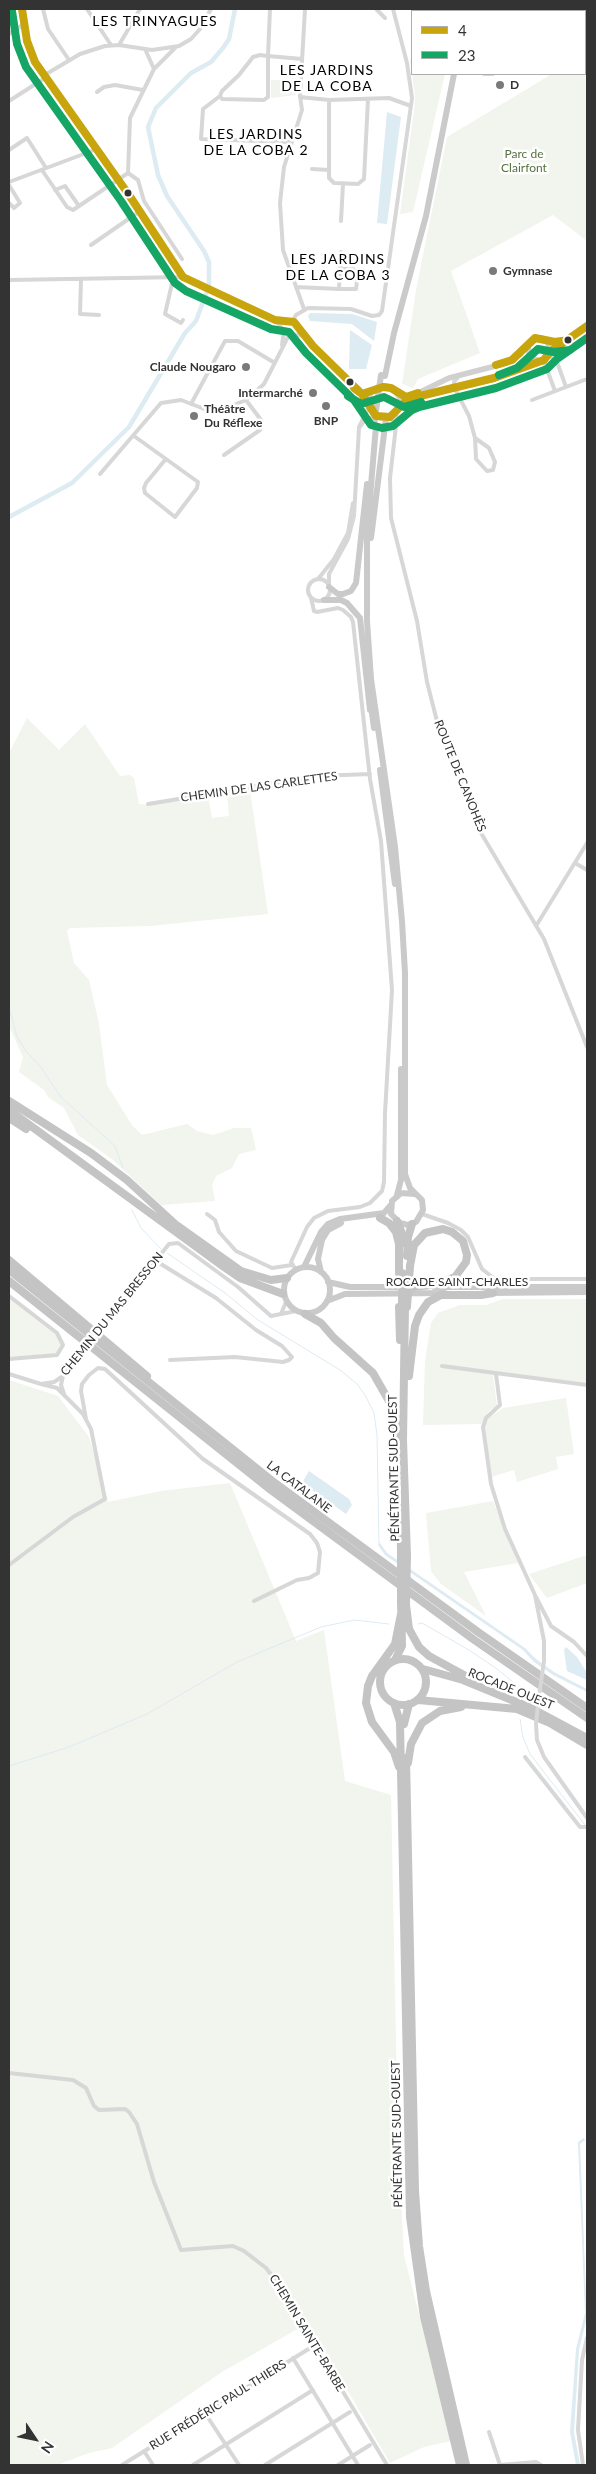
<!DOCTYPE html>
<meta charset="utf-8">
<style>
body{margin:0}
#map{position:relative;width:596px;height:2474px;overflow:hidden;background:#fff;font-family:Lato,sans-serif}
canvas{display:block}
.frame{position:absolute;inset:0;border:10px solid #333;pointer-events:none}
.legend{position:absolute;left:411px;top:10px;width:175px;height:65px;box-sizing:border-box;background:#fff;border:1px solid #adadad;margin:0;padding:6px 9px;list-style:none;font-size:15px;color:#333}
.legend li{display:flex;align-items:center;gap:10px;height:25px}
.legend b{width:25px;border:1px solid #adadad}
.north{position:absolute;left:10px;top:2414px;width:50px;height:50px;-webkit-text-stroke:4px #fff;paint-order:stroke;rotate:124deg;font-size:14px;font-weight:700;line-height:20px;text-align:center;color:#333}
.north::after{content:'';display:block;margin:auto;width:18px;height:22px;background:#333;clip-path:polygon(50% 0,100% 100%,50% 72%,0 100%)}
</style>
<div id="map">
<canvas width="596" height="2474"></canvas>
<div class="frame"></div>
<ul class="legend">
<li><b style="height:6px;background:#c8a40d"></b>4</li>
<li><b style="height:6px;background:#15a565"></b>23</li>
</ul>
<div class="north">N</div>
</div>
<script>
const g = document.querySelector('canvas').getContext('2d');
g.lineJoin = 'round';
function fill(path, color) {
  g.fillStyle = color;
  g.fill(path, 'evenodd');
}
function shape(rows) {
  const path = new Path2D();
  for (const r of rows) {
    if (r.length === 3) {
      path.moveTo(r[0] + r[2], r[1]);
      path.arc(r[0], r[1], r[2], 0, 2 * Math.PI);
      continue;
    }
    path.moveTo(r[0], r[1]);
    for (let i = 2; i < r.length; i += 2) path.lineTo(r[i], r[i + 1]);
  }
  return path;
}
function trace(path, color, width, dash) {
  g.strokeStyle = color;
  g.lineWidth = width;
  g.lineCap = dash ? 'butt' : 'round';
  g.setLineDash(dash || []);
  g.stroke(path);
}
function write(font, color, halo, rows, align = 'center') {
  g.font = font + ' Lato,sans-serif';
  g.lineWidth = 5;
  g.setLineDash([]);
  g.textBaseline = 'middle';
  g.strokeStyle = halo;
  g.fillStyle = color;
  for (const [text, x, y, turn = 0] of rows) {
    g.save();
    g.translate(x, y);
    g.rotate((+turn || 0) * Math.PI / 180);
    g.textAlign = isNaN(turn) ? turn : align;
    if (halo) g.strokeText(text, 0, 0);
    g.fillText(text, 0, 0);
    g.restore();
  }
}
fill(shape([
 [587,52,587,241,553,215,451,271,480,353,418,379,413,388,402,384,416,290,447,137,552,74,585,74,585,54],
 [412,58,412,74,445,74,413,212,400,214,414,111,415,96,410,59],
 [271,80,294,80,296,95,271,98],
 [27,718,59,750,85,724,120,776,130,775,134,778,139,804,149,805,208,796,212,818,229,816,227,792,250,790,268,914,149,926,70,928,67,931,74,963,89,980,99,1024,107,1085,132,1125,142,1135,187,1124,197,1131,213,1135,234,1128,251,1128,256,1150,239,1154,232,1168,216,1176,212,1185,215,1201,161,1205,113,1160,78,1135,64,1108,48,1097,44,1090,19,1072,23,1057,9,1026,9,753],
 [9,1298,56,1335,61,1342,59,1350,56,1353,9,1358],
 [503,1299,587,1299,587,1383,497,1372,493,1376,497,1406,489,1411,481,1424,423,1425,425,1361,431,1323,438,1313,460,1305,486,1305],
 [9,1380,58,1396,89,1437,108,1502,161,1491,230,1483,296,1641,324,1630,345,1781,391,1795,398,2143,404,2255,451,2441,424,2447,390,2463,308,2323,222,2372,112,2448,89,2453,57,2465,9,2465],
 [566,1398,574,1454,556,1457,558,1469,517,1482,514,1470,491,1477,485,1427,487,1419,503,1408],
 [493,1501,518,1563,464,1572,486,1616,441,1584,431,1571,426,1513],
 [587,1555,587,1583,547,1598,529,1574]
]), '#f1f5ed');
fill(shape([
 [387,112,401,117,387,224,377,223],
 [310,313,352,314,377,322,374,341,352,324,310,321,308,316],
 [350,330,372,345,366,369,349,369],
 [309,1471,349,1499,352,1505,346,1514,302,1483],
 [380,1543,387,1553,525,1648,536,1659,554,1672,587,1689,587,1692,553,1675,534,1662,523,1650,385,1555,378,1545],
 [566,1647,577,1657,587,1673,587,1680,567,1671,564,1650],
 [584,2138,585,2140,580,2144,587,2317,579,2350,574,2432,580,2465,576,2465,570,2432,576,2349,585,2313,578,2142]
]), '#ddebf3');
trace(shape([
 [9,1007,17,1037,26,1051,40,1066,61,1097,115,1146,123,1168],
 [132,1210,141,1228,161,1249],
 [167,1253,225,1293,258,1320,340,1370,357,1384,365,1395,374,1413,377,1435,379,1544],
 [418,1624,422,1623,469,1650,497,1669,518,1686,520,1691],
 [520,1697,520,1686],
 [520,1719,523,1737,530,1754,585,1825],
 [9,1766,69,1747,147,1714,237,1662,321,1627,354,1620,389,1624]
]), '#ddebf3', 1);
trace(shape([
 [9,517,72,483,129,427,185,333,196,321,209,286,209,262,204,251,167,196,158,175,148,127,156,108,191,73,211,62,223,48,229,39,235,9]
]), '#ddebf3', 4.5);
trace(shape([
 [22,9,27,41,35,62,129,195,183,277,190,282,275,320,286,333,304,336],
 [43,9,48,29,69,60],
 [87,9,111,45],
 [270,9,268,56,268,97,264,100,222,99,220,96,222,91,239,75,253,57,260,55,268,56,302,59],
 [376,9,385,18],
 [586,9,587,13],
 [520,11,521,9],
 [9,34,24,24],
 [119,45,140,9],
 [145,49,154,69,176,47],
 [484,74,493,74],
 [43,76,80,54,105,46,119,45,152,50,179,46,191,39,200,29,211,9],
 [97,92,104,87,115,85,143,90],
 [220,96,203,109,201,139,290,142],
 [300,97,329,100,389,98,411,106],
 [329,100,329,178,334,183,358,184,364,179,368,99],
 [9,101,45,78],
 [9,150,27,138,46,168],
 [312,169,329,170],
 [42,170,67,207,73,210,79,206,65,186,55,190],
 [128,173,138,180,144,201,182,259],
 [9,182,97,149],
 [9,185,20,203,14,208,9,203],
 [79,206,128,173,130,118,154,69],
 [341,221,343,184],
 [91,245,140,211],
 [173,279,165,314,181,323,183,320],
 [9,280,183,277],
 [81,280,80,314,99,315],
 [296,287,339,289,341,252],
 [339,289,356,289,358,273,353,269,340,269],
 [304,309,283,250,280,203,284,167,302,110,300,96,305,9],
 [277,320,294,322,313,346,362,394,368,404],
 [293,320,296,315,308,308,351,309,372,316,379,315,382,311,412,98,407,63,393,9],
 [282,345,284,330],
 [549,355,557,362,566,387],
 [540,361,545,364,555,391],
 [459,376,454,382,454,387,469,416,475,438,476,459,487,471,493,470,495,462,489,448,475,438],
 [362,394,372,392],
 [532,400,587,379],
 [191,404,225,341,238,341,275,363],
 [390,417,396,426,397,411],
 [396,426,390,478,391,518,417,621,427,682,439,729,481,833,544,939,587,1047],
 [359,427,369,407],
 [134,436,198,482,197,488,175,517,145,493,144,488,146,483,165,460],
 [224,455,260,430,261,420,246,400],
 [100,474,161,403,181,400,207,410,219,411,246,400,264,384,290,333],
 [318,579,334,559,348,533,353,503],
 [319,590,11],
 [329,585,329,574,348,539,354,516,359,428,365,420,376,416],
 [148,804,318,776,370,774],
 [575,863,587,870],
 [536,926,587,843],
 [207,1214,215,1220,219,1232,236,1251,272,1268,292,1265],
 [422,1214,448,1223,461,1230,468,1237,482,1269,495,1279,587,1279],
 [156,1261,216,1298,256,1330,282,1346,292,1357,289,1360,283,1362,235,1357,170,1360],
 [296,1270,291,1262,307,1227,314,1218,328,1211,360,1207,370,1203,382,1191,384,1182,385,1113,392,990,381,841,370,779,353,622,351,617,343,610,338,608,317,612,314,611,311,598],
 [9,1296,57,1333,63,1345,57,1355,9,1359],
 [281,1314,286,1302],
 [104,1325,169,1244,178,1243,238,1287,271,1316,296,1311],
 [442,1366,587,1385],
 [9,1374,41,1384,54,1382,63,1376,77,1357],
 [496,1374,500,1405,486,1418,483,1427,491,1484,505,1529,535,1595,544,1641,544,1661],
 [63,1376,61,1385,64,1394],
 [86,1419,81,1391,82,1384,89,1375,98,1368,105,1369,203,1459,310,1534,317,1543,320,1552,318,1573,309,1578,297,1580,254,1601],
 [9,1565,73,1517,105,1499,91,1429,83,1414,57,1388,41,1384],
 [536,1597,551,1626,574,1642,587,1656],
 [536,1724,537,1740,544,1757,587,1818],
 [525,1757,580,1827,587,1827],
 [9,2073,73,2080,86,2088,94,2106,99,2110,125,2109,129,2112,137,2124,154,2182,181,2250,233,2246,244,2251,266,2268,277,2282,387,2465],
 [293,2358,358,2465],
 [205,2413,239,2465],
 [489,2432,500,2465],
 [144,2451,153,2465],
 [122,2465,315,2345],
 [193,2465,313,2390],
 [265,2465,350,2412],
 [338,2465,370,2445],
 [500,2465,536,2462,541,2465],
 [583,2465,578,2430,582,2360,587,2338]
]), '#d7d7d7', 4);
trace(shape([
 [547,341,567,340],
 [550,352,587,326],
 [384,402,16],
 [397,394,406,397,414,395,449,378,507,363,519,355,530,342,535,338,541,338,547,341,550,349,549,355,540,361,533,359,529,354,528,344],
 [399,407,416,397,494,378,537,360]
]), '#d0d0d0', 5.5);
trace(shape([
 [462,11,462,9],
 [468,11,469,9],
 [477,11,478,9],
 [385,376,394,333,426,216,454,74],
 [376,426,367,533,367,621,371,679,395,847,402,921,405,973,405,1174,410,1188,422,1200,423,1210,416,1222,408,1225,400,1223,391,1214,392,1201,401,1193,415,1194],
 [371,538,386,418],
 [329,587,338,594,343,594,351,591,356,583,367,484],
 [324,600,341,600,347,603,360,618,370,710],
 [371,706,374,728],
 [380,770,395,884],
 [397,1195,401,1180,401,1069],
 [307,1290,23],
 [304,1267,321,1232,328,1224,340,1219,384,1213,390,1206],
 [321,1272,318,1259,322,1240,328,1230,341,1223],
 [328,1282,350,1287,406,1287],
 [434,1287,587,1287],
 [490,1293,587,1292],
 [327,1301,345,1294,445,1293]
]), '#cacaca', 6);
trace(shape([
 [9,1101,91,1153,127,1180,175,1224,241,1271,271,1280,287,1278],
 [9,1110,224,1267,240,1278,283,1294],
 [9,1118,26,1129],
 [380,1218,389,1223,396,1232,399,1244,399,1273],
 [397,1221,401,1231,403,1243],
 [407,1256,408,1237,412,1224],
 [9,1260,147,1376],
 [410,1266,414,1245,425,1233,443,1229,452,1232,463,1241,467,1255,466,1262,455,1277,439,1284,414,1287],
 [9,1270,275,1483,478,1632,587,1708],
 [9,1281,271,1490,473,1639,587,1718],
 [399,1307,400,1340],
 [405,1307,403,1440,407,1556],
 [305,1314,321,1323,334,1338,373,1373,393,1408,399,1439],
 [409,1376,415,1326,419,1315,428,1302,441,1295,481,1295,493,1293],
 [400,1507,401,1551],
 [406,1605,409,1629,419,1647,429,1656,473,1680],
 [403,1682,23],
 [395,1660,402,1646,401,1601],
 [423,1669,463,1680,531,1708,587,1738],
 [418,1700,517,1709,550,1723,587,1745],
 [394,1703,400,1722,410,2217,424,2317,460,2465],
 [404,1724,409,1704],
 [406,1758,415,2191,419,2246,426,2291,466,2465],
 [408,1763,411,1744,422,1723,440,1711,461,1707],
 [399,1767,394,1752,372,1722,366,1703,368,1686,372,1676,395,1644,401,1614]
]), '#c4c4c4', 8);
trace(shape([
 [77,1357,104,1325],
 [539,1696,544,1661],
 [536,1724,538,1705]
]), '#d7d7d7', 4);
trace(shape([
 [374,426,381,375]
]), '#cacaca', 6);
trace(shape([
 [402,1273,402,1307],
 [407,1307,410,1266],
 [401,1551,401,1601],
 [406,1605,407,1556]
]), '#c4c4c4', 8);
trace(shape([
 [22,9,27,41,35,62,129,195,183,277,275,320,294,322,313,346,362,394,376,416,390,417,406,401,416,397,494,378,544,360,550,352,587,326],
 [496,365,512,360,535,338,555,342,569,340],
 [354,388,362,394,383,387,391,388,406,397,418,393]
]), '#c8a40d', 8);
trace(shape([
 [12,11,17,44,26,67,121,201,175,283,186,291,271,329,289,332,306,353,354,400,371,425,382,428,393,426,412,410,419,407,496,388,547,369,557,359,587,338],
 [499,375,517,368,538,349,554,352,570,350],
 [348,396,361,404,384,397,404,407,421,402]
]), '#15a565', 8);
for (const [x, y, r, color] of [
 [500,85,5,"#7a7a7a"],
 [128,193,4.5,"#333"],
 [493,271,5,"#7a7a7a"],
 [568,340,4.5,"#333"],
 [246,367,5,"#7a7a7a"],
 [350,382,4.5,"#333"],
 [313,393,5,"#7a7a7a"],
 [326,406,5,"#7a7a7a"],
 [194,416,5,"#7a7a7a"]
]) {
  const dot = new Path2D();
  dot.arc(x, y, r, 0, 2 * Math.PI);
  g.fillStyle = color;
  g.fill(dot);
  trace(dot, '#fff', 2);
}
write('bold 12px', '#333', '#fff', [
 ["D",510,85],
 ["Gymnase",503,271],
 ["Claude Nougaro",236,367,"right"],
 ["Intermarché",303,393,"right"],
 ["Théâtre",204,409],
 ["Du Réflexe",204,423],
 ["BNP",326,421,"center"]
], 'left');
write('12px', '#56703f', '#fff', [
 ["Parc de",524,154],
 ["Clairfont",524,168]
]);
write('12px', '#333', '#fff', [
 ["ROUTE DE CANOHÈS",460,776,68],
 ["CHEMIN DE LAS CARLETTES",259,787,-8],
 ["ROCADE SAINT-CHARLES",457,1282],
 ["CHEMIN DU MAS BRESSON",112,1314,-51],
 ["PÉNÉTRANTE SUD-OUEST",394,1468,-91],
 ["LA CATALANE",299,1487,37],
 ["ROCADE OUEST",511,1689,22],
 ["PÉNÉTRANTE SUD-OUEST",397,2134,-91],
 ["CHEMIN SAINTE-BARBE",307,2333,59],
 ["RUE FRÉDÉRIC PAUL THIERS",218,2405,-32]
]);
g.letterSpacing = '1px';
write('14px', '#000', '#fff', [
 ["LES TRINYAGUES",155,21],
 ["LES JARDINS",327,70],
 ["DE LA COBA",327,86],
 ["LES JARDINS",256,134],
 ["DE LA COBA 2",256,150],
 ["LES JARDINS",338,259],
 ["DE LA COBA 3",338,275]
]);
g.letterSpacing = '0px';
</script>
